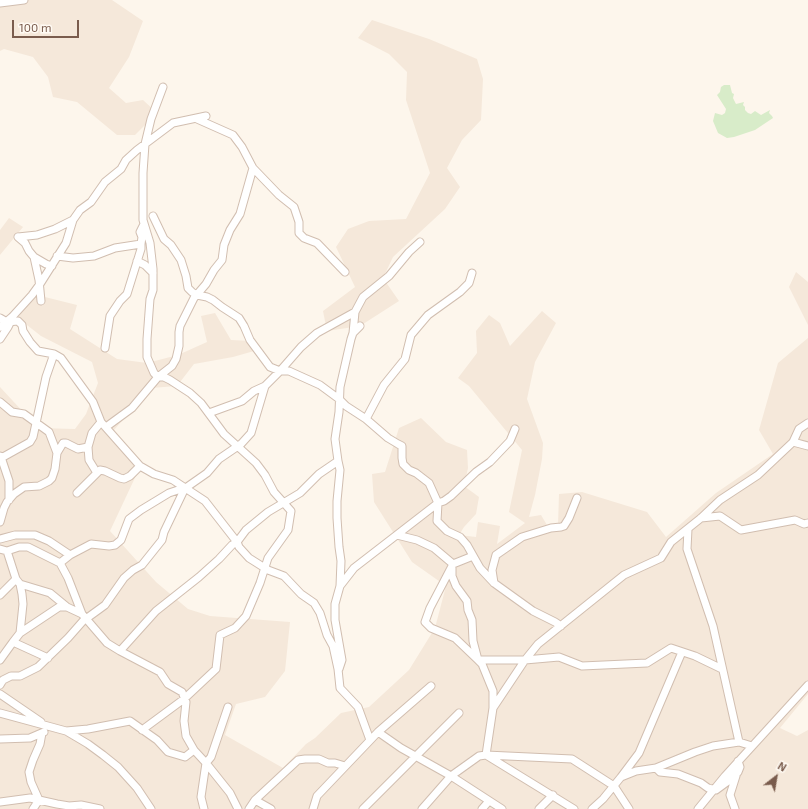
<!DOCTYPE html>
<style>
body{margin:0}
#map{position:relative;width:808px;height:809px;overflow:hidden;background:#fdf6ec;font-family:"Exo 2",sans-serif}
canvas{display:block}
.north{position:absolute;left:756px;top:757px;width:40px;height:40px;-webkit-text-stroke:3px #fffaf3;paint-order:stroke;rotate:31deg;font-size:11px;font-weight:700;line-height:16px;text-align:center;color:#7a5c4d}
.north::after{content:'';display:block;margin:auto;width:14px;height:18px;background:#7a5c4d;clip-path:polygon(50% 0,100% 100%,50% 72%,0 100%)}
.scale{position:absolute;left:12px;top:20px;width:67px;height:18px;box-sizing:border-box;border:2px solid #7a5c4d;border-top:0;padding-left:5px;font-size:12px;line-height:14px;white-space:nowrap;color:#7a5c4d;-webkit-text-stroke:3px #fffaf3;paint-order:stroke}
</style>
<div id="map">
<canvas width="808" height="809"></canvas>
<div class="north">N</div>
<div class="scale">100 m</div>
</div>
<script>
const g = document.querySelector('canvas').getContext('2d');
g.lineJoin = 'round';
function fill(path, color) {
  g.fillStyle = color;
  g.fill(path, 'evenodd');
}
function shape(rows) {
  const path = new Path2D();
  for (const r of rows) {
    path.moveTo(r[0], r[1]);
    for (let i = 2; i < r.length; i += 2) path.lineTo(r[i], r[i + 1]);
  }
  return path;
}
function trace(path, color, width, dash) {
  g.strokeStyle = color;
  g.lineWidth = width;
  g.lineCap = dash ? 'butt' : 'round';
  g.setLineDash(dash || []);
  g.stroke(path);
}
fill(shape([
 [0,0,112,0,143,21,129,57,109,88,126,103,143,100,157,113,135,135,117,135,77,102,53,97,48,77,33,57,4,49,0,51],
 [372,20,429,39,477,59,483,79,481,120,462,140,447,168,460,187,445,209,393,257,383,278,399,301,360,326,327,331,323,311,355,287,336,247,348,229,369,221,406,219,430,173,406,100,407,72,389,54,358,38],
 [9,218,23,227,0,255,0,230],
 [796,272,808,282,808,325,789,287],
 [33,294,77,305,70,329,117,359,147,363,178,355,207,342,201,316,215,313,231,340,251,341,254,351,233,357,194,364,177,386,151,388,114,430,140,467,110,531,156,582,188,609,210,616,290,622,285,671,265,697,236,704,225,735,283,768,306,744,315,738,341,713,369,707,409,670,435,628,446,586,412,562,374,502,372,474,385,472,399,428,421,418,446,442,467,450,468,468,464,486,479,497,476,514,464,527,459,535,476,537,478,522,500,526,497,544,525,523,509,512,522,450,469,386,458,378,477,353,476,331,489,315,500,323,510,346,542,311,556,323,535,362,527,399,543,443,542,459,535,495,529,517,541,515,547,525,558,525,559,494,582,492,647,512,666,537,716,493,773,454,759,430,778,363,808,338,808,694,780,728,797,736,808,730,808,809,0,809,0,387,38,428,75,429,86,414,98,383,92,362,41,336,18,318]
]), '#f5e8da');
fill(shape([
 [724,85,730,85,732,93,734,94,733,98,736,104,744,102,743,105,745,107,745,110,748,113,751,114,755,111,761,115,770,110,769,113,772,116,773,118,755,130,734,137,727,138,718,133,713,121,715,113,722,115,725,113,726,109,717,95,720,92,721,87]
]), '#d8ecc9');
const minor = shape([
 [0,3,24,0],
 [197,119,233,135,242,147,253,168,279,195,294,207,299,222,299,233,304,238,317,243,345,272],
 [153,216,164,239,171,245,181,260,186,276,188,288,192,292,197,295,207,297,213,300,222,307,239,318,244,326,250,340,270,367,280,371,289,371,320,385,339,399,346,406,366,419,388,438,398,444,402,446,402,458,403,464,409,470,416,473,429,483,438,503,437,521,447,531,460,537,467,545,480,568,494,583,533,611,555,622,561,626],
 [18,237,37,235,55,229,73,220,80,210,91,202,105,182,121,169,126,160,137,150,173,123,206,116],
 [18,237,25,243,29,251,34,257,39,280,41,301],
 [57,256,73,258,94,256,115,248,141,244,142,237,140,232,144,224],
 [34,257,46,264,52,266],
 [137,261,145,265,153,273],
 [0,318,7,322,18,321,22,325,23,331,30,342,38,351,54,354,61,358,93,402,101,422,140,466,154,474,173,480,205,501,237,542,239,547,249,558,268,570,284,576,301,594,314,603,320,613,327,635,333,646,338,669,340,688,358,707,370,740],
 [0,327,12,317,32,295,40,284,66,243,73,220],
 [353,333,355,312],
 [0,339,8,327,10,323,7,322],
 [105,348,110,316,120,301,127,294,141,249,141,244],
 [0,402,12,412,24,414,49,432,57,453],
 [209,413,242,401,254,391,265,386,280,371,301,347,317,333,355,312,363,297,389,276,409,252,420,242],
 [366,419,384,385,405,359,411,335,428,315,460,292,469,283,472,273],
 [106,427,132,408,158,377,172,366,176,359,179,346,179,332,180,326,194,298,206,284,214,270,222,260,224,245,230,230,240,214,253,168],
 [793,442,808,446],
 [0,456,3,457,30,442,33,437,46,377,54,354],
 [1,457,9,481,9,500],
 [338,461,340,470,337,501,337,518,339,547,341,561,340,586,335,604,335,620,342,660,339,669],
 [97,473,89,460,88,447,92,433,101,422],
 [77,493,100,470,105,471,120,478,124,479,130,476,140,466],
 [701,518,720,516,741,530,795,520,804,524,808,523],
 [0,522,4,508,7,502,14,494,24,487,39,486,49,481,52,478,55,469,57,453,63,443,66,443,78,449,88,447],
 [688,529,687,549,713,626,739,742],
 [397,535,417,540,434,548,453,564],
 [0,539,15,535,35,535,49,541,70,555],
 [0,549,7,551,19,547,28,547,60,563,68,578,82,614,107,643,120,651,160,672,168,684,182,692,186,702,184,721,186,736,194,750,206,763,230,793,238,809],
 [7,551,16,579,20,584,22,594,23,604,20,633],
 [473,556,453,564,430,608,425,622,431,628,455,638,478,660,525,660,559,657,582,666,647,663,671,648,695,656,722,669],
 [60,563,70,555,91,544,109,546,115,545,121,540,129,519,141,510,169,493,187,487,207,473,219,459,241,444,251,433,265,386],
 [452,568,452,576,456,586,467,601,468,610,472,620,473,641,478,660,482,664,493,691,493,708],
 [494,583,492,570,496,555,522,537,551,528,561,527,564,526,569,518,577,498],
 [20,584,50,593,67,607,82,614],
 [340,586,354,568,438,503,444,501,451,496,476,472,490,462,510,441,515,429],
 [0,595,16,579],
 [120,651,156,611,199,577,219,559,232,545,237,542,246,530,268,512,300,493,319,474,338,461,335,439,339,412,340,387,351,339,353,333,360,326],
 [48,658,13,642,20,633,59,607,67,607],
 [0,660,13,642],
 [0,685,3,680,11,676,20,676,38,667,68,638,83,621,105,605,124,578,133,570,142,565,162,540,164,532,185,488],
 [0,694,41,722],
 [0,713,66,731,88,744,103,755,118,767,137,788,151,809],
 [142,730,184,699,216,669,220,635,235,628,246,616,260,583,268,558,288,530,291,511,274,492,265,475,256,463,224,434,201,403,190,393,170,380,164,377,158,377,154,373,147,357,147,339,150,299,153,290,153,269,150,243,143,220,143,173,145,144,151,119,163,87],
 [66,731,88,729,130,721,157,740,168,752,185,757,194,750],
 [378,732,401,748,451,776,502,809],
 [0,739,30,738,44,732],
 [656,768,660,772,678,774,701,783,708,788,716,790,731,779,738,772,740,767,738,761],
 [621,777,639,753,682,652],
 [255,800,271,809],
 [0,802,30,798,57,804,69,806,81,805,100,809],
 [33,809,39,800,31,782,29,772,33,760,40,744,42,733],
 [204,809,201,797,206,763,211,757,228,707],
 [249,809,255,800,298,760,305,759,319,759,328,763,335,763,345,766],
 [313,809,317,796,378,732,431,686],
 [363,809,459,713],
 [422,809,451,776,479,756,486,755,574,809],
 [482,809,489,801],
 [539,809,553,795],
 [592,809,603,799,621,777,636,771,656,768,695,752,713,746,739,742,752,746],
 [629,809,614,786,572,759,486,755,493,708,525,660,538,644,624,575,661,558,671,542,701,518,720,500,758,475,793,442,799,429,808,423],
 [698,809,725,776,808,685],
 [735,809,730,795,736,776]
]);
trace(minor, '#d1beb0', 9);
trace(minor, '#fff', 7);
</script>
